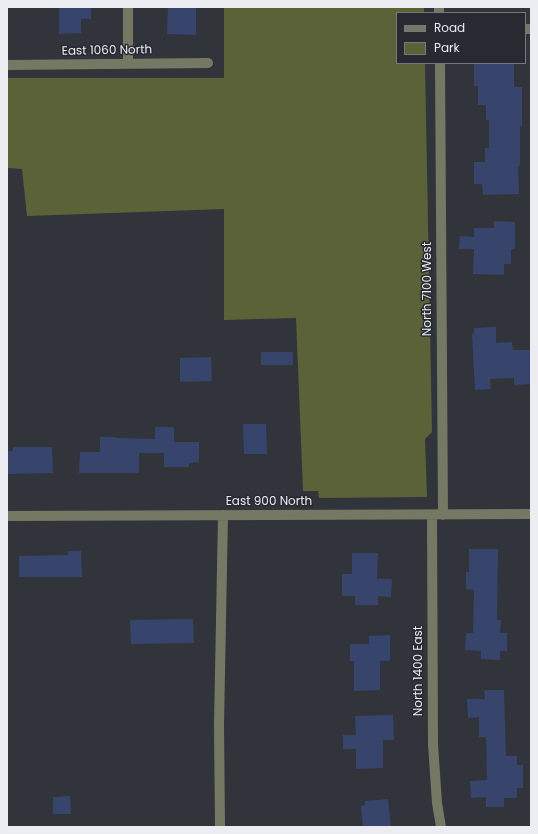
<!DOCTYPE html>
<style>
body{margin:0}
#map{position:relative;width:538px;height:834px;overflow:hidden;background:#31343b;font-family:Poppins,sans-serif}
canvas{display:block}
.frame{position:absolute;inset:0;border:8px solid #ebedf2;pointer-events:none}
.legend{position:absolute;left:396px;top:12px;width:130px;height:52px;box-sizing:border-box;background:#272a31;border:1px solid #75787e;margin:0;padding:5px 7px;list-style:none;font-size:12px;color:#ebedf2}
.legend li{display:flex;align-items:center;gap:8px;height:20px}
.legend b{width:20px;border:1px solid #75787e}
</style>
<div id="map">
<canvas width="538" height="834"></canvas>
<div class="frame"></div>
<ul class="legend">
<li><b style="height:5px;background:#757964"></b>Road</li>
<li><b style="height:11px;background:#5b6237"></b>Park</li>
</ul>
</div>
<script>
const g = document.querySelector('canvas').getContext('2d');
g.lineJoin = 'round';
function fill(path, color) {
  g.fillStyle = color;
  g.fill(path, 'evenodd');
}
function shape(rows) {
  const path = new Path2D();
  for (const r of rows) {
    path.moveTo(r[0], r[1]);
    for (let i = 2; i < r.length; i += 2) path.lineTo(r[i], r[i + 1]);
  }
  return path;
}
function trace(path, color, width, dash) {
  g.strokeStyle = color;
  g.lineWidth = width;
  g.lineCap = dash ? 'butt' : 'round';
  g.setLineDash(dash || []);
  g.stroke(path);
}
function write(font, color, halo, rows, align = 'center') {
  g.font = font + ' Poppins,sans-serif';
  g.lineWidth = 3;
  g.setLineDash([]);
  g.textBaseline = 'middle';
  g.strokeStyle = halo;
  g.fillStyle = color;
  for (const [text, x, y, turn = 0] of rows) {
    g.save();
    g.translate(x, y);
    g.rotate((+turn || 0) * Math.PI / 180);
    g.textAlign = isNaN(turn) ? turn : align;
    if (halo) g.strokeText(text, 0, 0);
    g.fillText(text, 0, 0);
    g.restore();
  }
}
fill(shape([
 [224,7,424,7,424,13,397,13,397,63,425,63,432,432,425,439,427,497,319,498,318,491,303,491,296,318,224,320,224,209,27,216,22,169,7,168,7,78,224,78]
]), '#5b6237');
fill(shape([
 [59,7,91,7,91,19,81,19,81,33,59,34],
 [168,7,196,7,196,35,167,34],
 [474,63,514,63,514,87,522,87,522,126,520,126,520,166,518,166,519,194,483,195,482,184,474,184,474,162,485,162,485,148,489,148,489,120,486,120,486,105,478,105,478,86,474,86],
 [494,221,515,222,515,249,511,249,511,264,504,264,504,275,473,274,474,249,459,249,460,236,474,237,474,228,494,228],
 [496,327,496,343,512,342,513,350,530,350,530,357,531,357,531,384,514,385,514,378,490,379,491,389,475,390,472,334,474,333,474,328],
 [261,352,293,352,293,365,261,365],
 [211,357,212,381,180,382,180,358],
 [243,424,266,424,267,454,244,454],
 [155,427,174,427,174,442,199,442,199,462,189,463,189,467,164,467,164,453,139,453,139,473,79,473,80,452,100,452,100,437,116,437,116,438,155,439],
 [13,447,52,447,53,473,7,474,7,451,13,451],
 [469,549,498,549,497,620,501,620,500,633,507,633,507,651,500,651,500,660,481,659,481,651,465,650,466,633,473,633,474,590,466,589,466,572,469,572],
 [68,551,81,551,82,577,19,577,19,556,68,555],
 [352,553,378,553,377,579,392,579,391,597,378,596,378,605,355,605,355,596,342,596,342,574,352,574],
 [193,619,194,643,131,644,130,620],
 [390,635,390,661,380,661,380,690,354,691,354,661,350,661,350,644,369,644,369,636],
 [484,690,504,690,506,756,517,756,517,765,523,765,523,788,517,788,517,798,504,798,504,807,486,807,486,797,471,798,470,781,487,780,486,737,479,737,479,717,468,718,467,699,485,699],
 [393,715,394,740,383,740,383,768,356,769,356,749,343,749,343,735,356,735,355,716],
 [70,796,71,814,53,814,53,797],
 [388,799,391,827,363,827,361,806,365,805,365,801]
]), '#37456c');
trace(shape([
 [439,7,439,13],
 [525,29,531,29],
 [440,63,443,515],
 [128,64,128,7],
 [7,65,208,63],
 [432,515,433,744,437,803,441,827],
 [7,516,531,514],
 [220,827,219,725,223,515]
]), '#757964', 10);
write('12px', '#ebedf2', '#272a31', [
 ["East 1060 North",107,51,-1],
 ["North 7100 West",428,289,-90],
 ["East 900 North",269,502],
 ["North 1400 East",419,671,-90]
]);
</script>
